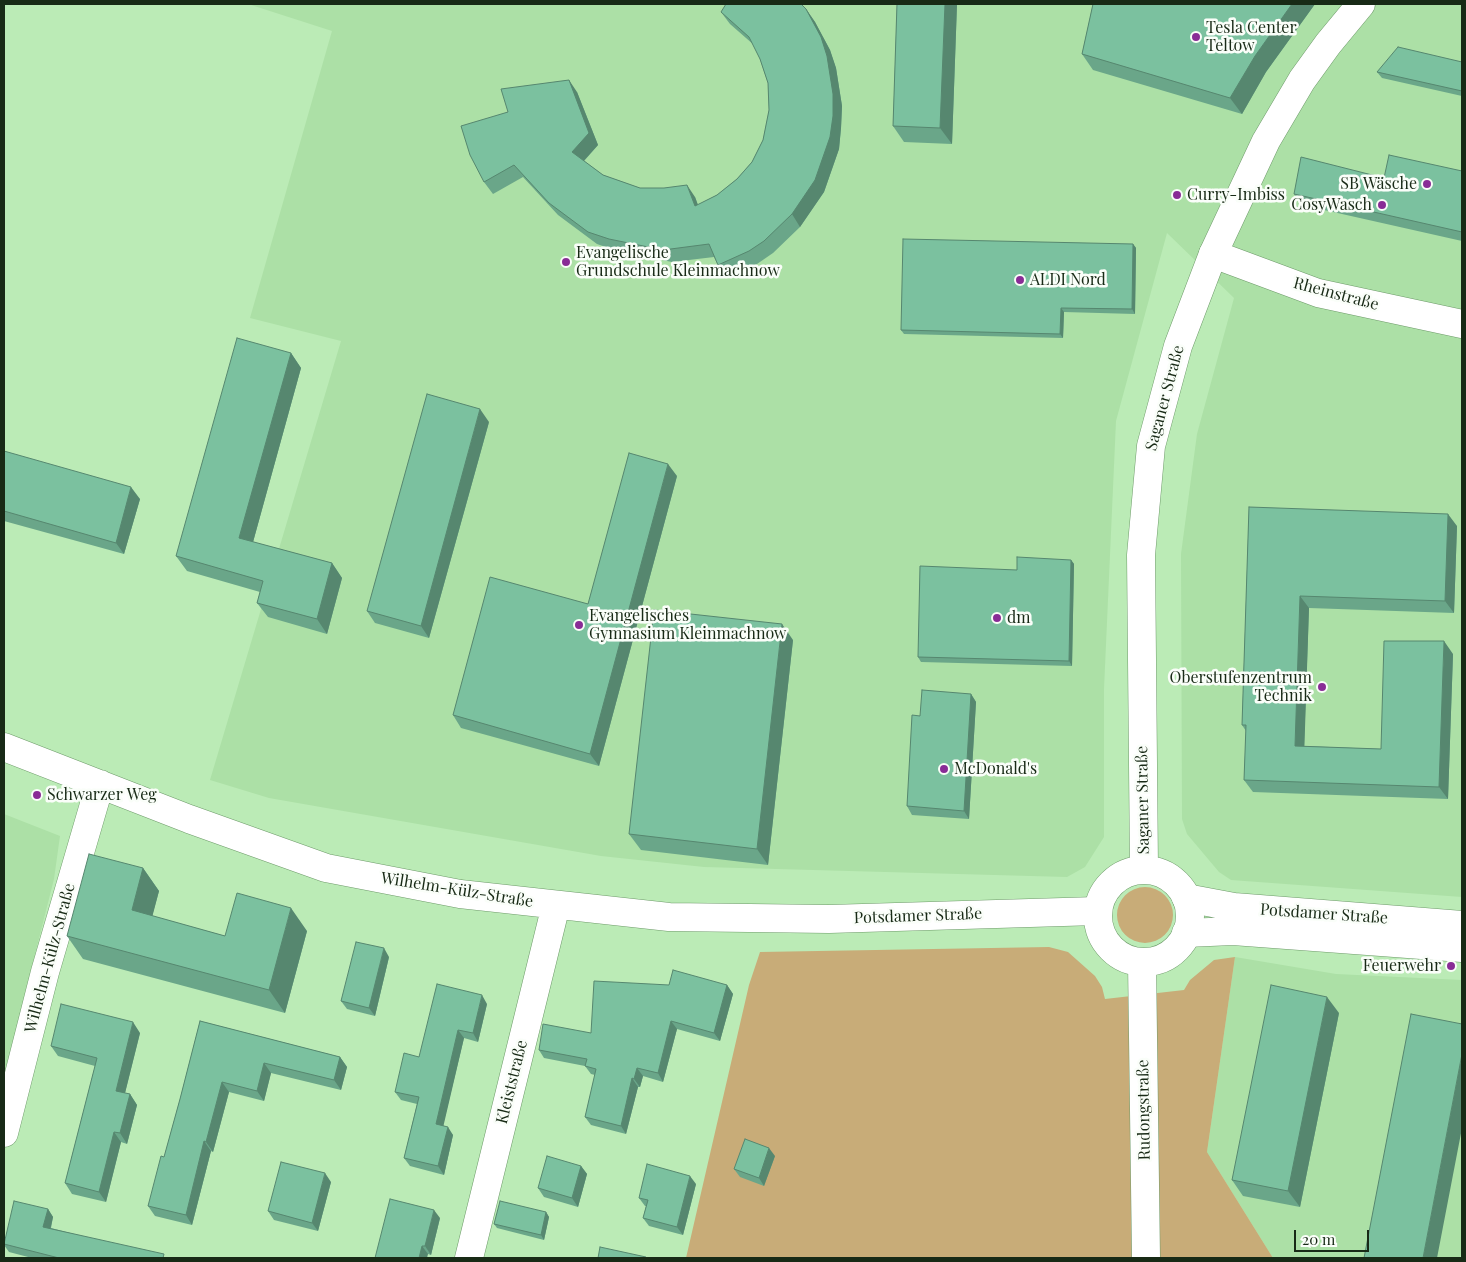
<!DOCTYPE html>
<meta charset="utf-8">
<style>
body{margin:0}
#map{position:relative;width:1466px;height:1262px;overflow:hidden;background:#bbebb6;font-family:"Playfair Display",serif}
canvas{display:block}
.frame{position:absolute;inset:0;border:5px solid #182a16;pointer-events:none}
.scale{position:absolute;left:1294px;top:1230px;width:75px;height:22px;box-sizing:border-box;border:2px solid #182a16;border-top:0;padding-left:6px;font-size:15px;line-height:18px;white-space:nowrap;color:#182a16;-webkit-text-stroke:4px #fafef9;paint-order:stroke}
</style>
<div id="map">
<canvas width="1466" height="1262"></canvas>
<div class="frame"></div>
<div class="scale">20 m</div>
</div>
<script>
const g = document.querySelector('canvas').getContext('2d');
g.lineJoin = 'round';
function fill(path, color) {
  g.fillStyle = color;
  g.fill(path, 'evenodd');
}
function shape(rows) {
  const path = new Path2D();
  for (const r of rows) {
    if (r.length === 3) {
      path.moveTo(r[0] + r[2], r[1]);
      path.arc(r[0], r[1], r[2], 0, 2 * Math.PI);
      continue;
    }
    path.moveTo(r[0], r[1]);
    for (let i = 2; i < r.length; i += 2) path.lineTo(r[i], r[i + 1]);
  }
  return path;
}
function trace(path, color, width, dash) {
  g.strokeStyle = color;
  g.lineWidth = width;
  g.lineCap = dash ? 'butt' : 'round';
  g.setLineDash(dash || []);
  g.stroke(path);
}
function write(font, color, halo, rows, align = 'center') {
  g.font = font + ' "Playfair Display",serif';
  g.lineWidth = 5;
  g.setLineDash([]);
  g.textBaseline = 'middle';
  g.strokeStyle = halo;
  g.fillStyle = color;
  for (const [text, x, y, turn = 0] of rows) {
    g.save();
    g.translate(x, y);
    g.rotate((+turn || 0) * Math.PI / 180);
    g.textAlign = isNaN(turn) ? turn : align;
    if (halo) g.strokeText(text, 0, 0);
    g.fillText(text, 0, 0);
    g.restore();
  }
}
fill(shape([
 [248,4,1462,4,1462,897,1231,880,1219,872,1187,834,1182,819,1181,554,1197,434,1234,298,1167,233,1116,421,1104,689,1104,837,1085,867,1067,877,704,867,601,856,269,798,210,780,341,341,250,318,332,31],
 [4,814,60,836,54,879,4,1077],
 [1235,957,1336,974,1462,980,1462,1248,1460,1258,1273,1258,1207,1152]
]), '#ace0a6');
fill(shape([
 [1145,915,28],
 [1049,947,1068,952,1095,976,1102,987,1105,999,1184,990,1190,980,1214,960,1235,957,1207,1152,1273,1258,686,1258,749,985,760,952]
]), '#c8ac78');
const minor = shape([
 [1213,254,1318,293,1462,324],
 [4,747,189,819,326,868,460,894,669,917,829,919,1097,911],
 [1186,898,1234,907,1462,925],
 [1186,933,1233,931,1462,948],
 [4,1133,45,972,100,784],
 [469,1258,556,905]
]);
const major = shape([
 [1144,869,1141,555,1151,446,1178,346,1213,254,1266,141,1302,80,1328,44,1361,4],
 [1144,916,46],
 [1142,962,1146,1258]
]);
trace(minor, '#6e9b6a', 29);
trace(major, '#6e9b6a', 29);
trace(minor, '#fff', 28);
trace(major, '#fff', 28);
fill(shape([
 [897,4,957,4,952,144,904,142,893,126],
 [1093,4,1315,4,1266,72,1242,114,1093,70,1082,54],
 [806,9,815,22,830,50,836,68,842,106,841,128,839,149,824,192,800,227,773,253,757,264,726,278,718,265,714,257,672,262,617,251,597,244,558,215,523,177,493,194,484,182,577,92,598,145,584,161,603,175,640,188,695,197,698,205,717,195,737,179,752,162,763,140,769,110,768,83,760,59,754,45,730,24,721,12],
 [1462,62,1462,96,1382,78,1377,72],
 [1462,171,1462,241,1302,205,1294,194,1384,178],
 [1133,244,1136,248,1135,314,1064,312,1063,338,904,334,901,330],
 [291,353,301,368,253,542,332,563,342,578,327,634,268,617,257,603,260,592,187,571,176,556],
 [489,422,429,638,375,623,367,611],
 [4,451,140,499,124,554,4,521],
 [677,476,599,766,461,728,453,715,588,604],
 [1249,507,1457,526,1454,613,1309,608,1304,746,1381,749,1453,654,1448,799,1253,792,1244,780,1246,731,1242,725],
 [1071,560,1074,564,1072,666,921,662,918,657,1017,570],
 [793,640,768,865,641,850,629,834],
 [971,694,976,702,969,819,912,815,907,806,920,716],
 [143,868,159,891,152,916,225,936,307,931,285,1013,83,959,67,936],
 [389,957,375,1016,347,1009,341,1001],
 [669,985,727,985,733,994,720,1041,677,1029,663,1082,643,1076,640,1087,638,1087,626,1134,591,1125,585,1117,595,1075,591,1074,585,1066,544,1058,539,1050,591,1033],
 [487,1004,478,1042,464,1038,443,1125,453,1135,444,1175,410,1166,404,1158,417,1104,401,1100,395,1092,419,1057],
 [1339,1013,1300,1207,1243,1196,1232,1180],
 [200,1021,340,1057,347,1067,341,1090,271,1073,264,1101,229,1092,213,1152,211,1151,192,1225,155,1216,148,1206,164,1157,180,1099],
 [140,1033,125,1093,130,1094,137,1105,127,1144,121,1142,106,1202,72,1194,65,1183,95,1066,58,1056,51,1046],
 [775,1156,764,1186,740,1177,734,1169],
 [581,1166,587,1174,578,1207,544,1197,538,1188],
 [331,1182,318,1231,274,1220,268,1211],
 [696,1184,683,1235,649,1226,643,1218,646,1206,645,1206,639,1198],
 [48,1209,53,1217,51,1228,166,1258,32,1258,9,1252,4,1245,4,1242],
 [546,1212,549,1217,544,1240,497,1228,494,1224],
 [440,1218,431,1255,428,1254,375,1258]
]), '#6aa689');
fill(shape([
 [945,4,957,4,952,144,940,128],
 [1292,4,1315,4,1266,72,1242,114,1230,98,1255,56],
 [806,9,815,22,830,50,836,68,842,106,841,128,839,149,824,192,800,227,792,214],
 [569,80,577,92,598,145,580,165,572,152],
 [687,185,695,197,703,219,695,206],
 [1133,244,1136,248,1135,314,1132,309],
 [1061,308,1064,312,1063,338,1060,334],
 [291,353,301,368,250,553,239,538],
 [480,409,489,422,429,638,421,626],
 [668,464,677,476,599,766,590,754],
 [131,487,140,499,124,554,116,543],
 [1448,514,1457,526,1454,613,1445,601],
 [1071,560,1074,564,1072,666,1069,661],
 [332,563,342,578,327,634,317,619],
 [1300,596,1309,608,1304,758,1295,746],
 [782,624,793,640,768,865,757,849],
 [1444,641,1453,654,1448,799,1439,787],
 [971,694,976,702,969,819,964,811],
 [143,868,159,891,148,933,132,910],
 [291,908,307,931,285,1013,269,990],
 [384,948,389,957,375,1016,369,1008],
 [727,985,733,994,720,1041,714,1033],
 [482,995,487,1004,478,1042,473,1033],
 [1327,997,1339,1013,1300,1207,1288,1191],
 [671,1021,677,1029,663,1082,658,1073],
 [133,1022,140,1033,123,1101,116,1091],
 [458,1030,464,1038,442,1132,436,1124],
 [1462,1054,1462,1128,1437,1258,1423,1258],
 [340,1057,347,1067,341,1090,334,1080],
 [264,1063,271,1073,264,1101,257,1091],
 [637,1068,643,1076,640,1087,634,1079],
 [632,1078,638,1087,626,1134,621,1126],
 [222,1082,229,1092,213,1152,206,1142],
 [130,1094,137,1105,127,1144,120,1133],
 [448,1127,453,1135,444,1175,438,1166],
 [114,1132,121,1142,106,1202,99,1192],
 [204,1141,211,1151,192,1225,186,1215],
 [769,1148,775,1156,764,1186,759,1178],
 [581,1166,587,1174,578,1207,572,1198],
 [325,1173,331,1182,318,1231,312,1223],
 [690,1176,696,1184,683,1235,677,1227],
 [48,1209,53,1217,49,1235,43,1227],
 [434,1210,440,1218,431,1255,425,1246],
 [546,1212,549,1217,544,1240,541,1235],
 [422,1246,428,1254,427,1258,419,1258]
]), '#56876f');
const building = shape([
 [726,4,801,4,806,9,821,37,827,56,833,94,833,116,830,137,815,180,792,214,764,241,749,251,718,265,709,244,663,250,609,239,588,232,549,203,514,165,484,182,470,155,461,126,508,112,501,89,569,80,589,133,572,152,603,175,640,188,664,188,687,185,695,206,717,195,737,179,752,162,763,140,769,110,768,83,760,59,749,37,721,12,726,4],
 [897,4,945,4,940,128,893,126,897,4],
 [1093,4,1292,4,1255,56,1230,98,1082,54,1093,4],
 [1398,47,1462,62,1462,91,1377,72,1398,47],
 [1389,155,1462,171,1462,232,1294,194,1301,157,1384,178,1389,155],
 [903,239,1133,244,1132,309,1061,308,1060,334,901,330,903,239],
 [237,338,291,353,239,538,332,563,317,619,257,603,263,581,176,556,237,338],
 [427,394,480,409,421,626,367,611,427,394],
 [4,451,131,487,116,543,4,511,4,451],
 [629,453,668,464,590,754,453,715,490,577,588,604,629,453],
 [1249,507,1448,514,1445,601,1300,596,1295,746,1381,749,1384,641,1444,641,1439,787,1244,780,1246,725,1242,725,1249,507],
 [1017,557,1071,560,1069,661,918,657,920,566,1017,570,1017,557],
 [654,610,782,624,757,849,629,834,654,610],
 [922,690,971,694,964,811,907,806,912,715,920,716,922,690],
 [89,854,143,868,132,910,225,936,237,893,291,908,269,990,67,936,89,854],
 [356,942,384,948,369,1008,341,1001,356,942],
 [673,970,727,985,714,1033,671,1021,658,1073,637,1068,634,1079,632,1078,621,1126,585,1117,596,1069,585,1066,587,1059,539,1050,543,1024,591,1033,594,981,669,985,673,970],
 [437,984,482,995,473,1033,458,1030,436,1124,448,1127,438,1166,404,1158,419,1097,395,1092,404,1053,419,1057,437,984],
 [1271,985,1327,997,1288,1191,1232,1180,1271,985],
 [61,1004,133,1022,116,1091,130,1094,120,1133,114,1132,99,1192,65,1183,97,1058,51,1046,61,1004],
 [1411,1014,1462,1024,1462,1054,1423,1258,1364,1258,1411,1014],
 [200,1021,340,1057,334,1080,264,1063,257,1091,222,1082,206,1142,204,1141,186,1215,148,1206,161,1156,164,1157,180,1099,200,1021],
 [745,1139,769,1148,759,1178,734,1169,745,1139],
 [547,1156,581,1166,572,1198,538,1188,547,1156],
 [281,1162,325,1173,312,1223,268,1211,281,1162],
 [647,1164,690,1176,677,1227,643,1218,648,1200,639,1198,647,1164],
 [390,1199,434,1210,425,1246,422,1246,419,1258,375,1258,390,1199],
 [14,1201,48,1209,43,1227,164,1254,163,1258,59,1258,4,1244,14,1201],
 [500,1201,546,1212,541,1235,494,1224,500,1201],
 [600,1247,646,1257,645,1258,598,1258,600,1247]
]);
fill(building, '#7bc19f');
trace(building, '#56876f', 1);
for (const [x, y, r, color] of [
 [1196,37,5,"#892c96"],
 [1427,184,5,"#892c96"],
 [1177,195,5,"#892c96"],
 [1382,205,5,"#892c96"],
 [566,262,5,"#892c96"],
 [1020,280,5,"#892c96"],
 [997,618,5,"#892c96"],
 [579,625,5,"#892c96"],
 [1322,687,5,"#892c96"],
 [944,769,5,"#892c96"],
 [37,795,5,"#892c96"],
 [1451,966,5,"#892c96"]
]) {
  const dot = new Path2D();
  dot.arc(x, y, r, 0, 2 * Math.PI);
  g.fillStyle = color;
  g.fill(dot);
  trace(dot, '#fafef9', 2);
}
write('16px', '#182a16', '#fafef9', [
 ["Tesla Center",1206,28],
 ["Teltow",1206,46],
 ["SB Wäsche",1417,184,"right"],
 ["Curry-Imbiss",1187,195],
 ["CosyWasch",1372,205,"right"],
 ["Evangelische",576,253],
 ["Grundschule Kleinmachnow",576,271],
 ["ALDI Nord",1030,280],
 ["Evangelisches",589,616],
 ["Gymnasium Kleinmachnow",589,634],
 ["dm",1007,618],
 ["Oberstufenzentrum",1312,678,"right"],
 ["Technik",1312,696,"right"],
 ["McDonald's",954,769],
 ["Schwarzer Weg",47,795],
 ["Feuerwehr",1441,966,"right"]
], 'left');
write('16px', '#182a16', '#fafef9', [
 ["Rheinstraße",1336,294,15],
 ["Saganer Straße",1165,398,-75],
 ["Saganer Straße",1143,800,-91],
 ["Wilhelm-Külz-Straße",457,890,9],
 ["Potsdamer Straße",1324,914,4],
 ["Potsdamer Straße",918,916,-2],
 ["Wilhelm-Külz-Straße",50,958,-75],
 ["Kleiststraße",512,1082,-76],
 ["Rudongstraße",1144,1110,-91]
]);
</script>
